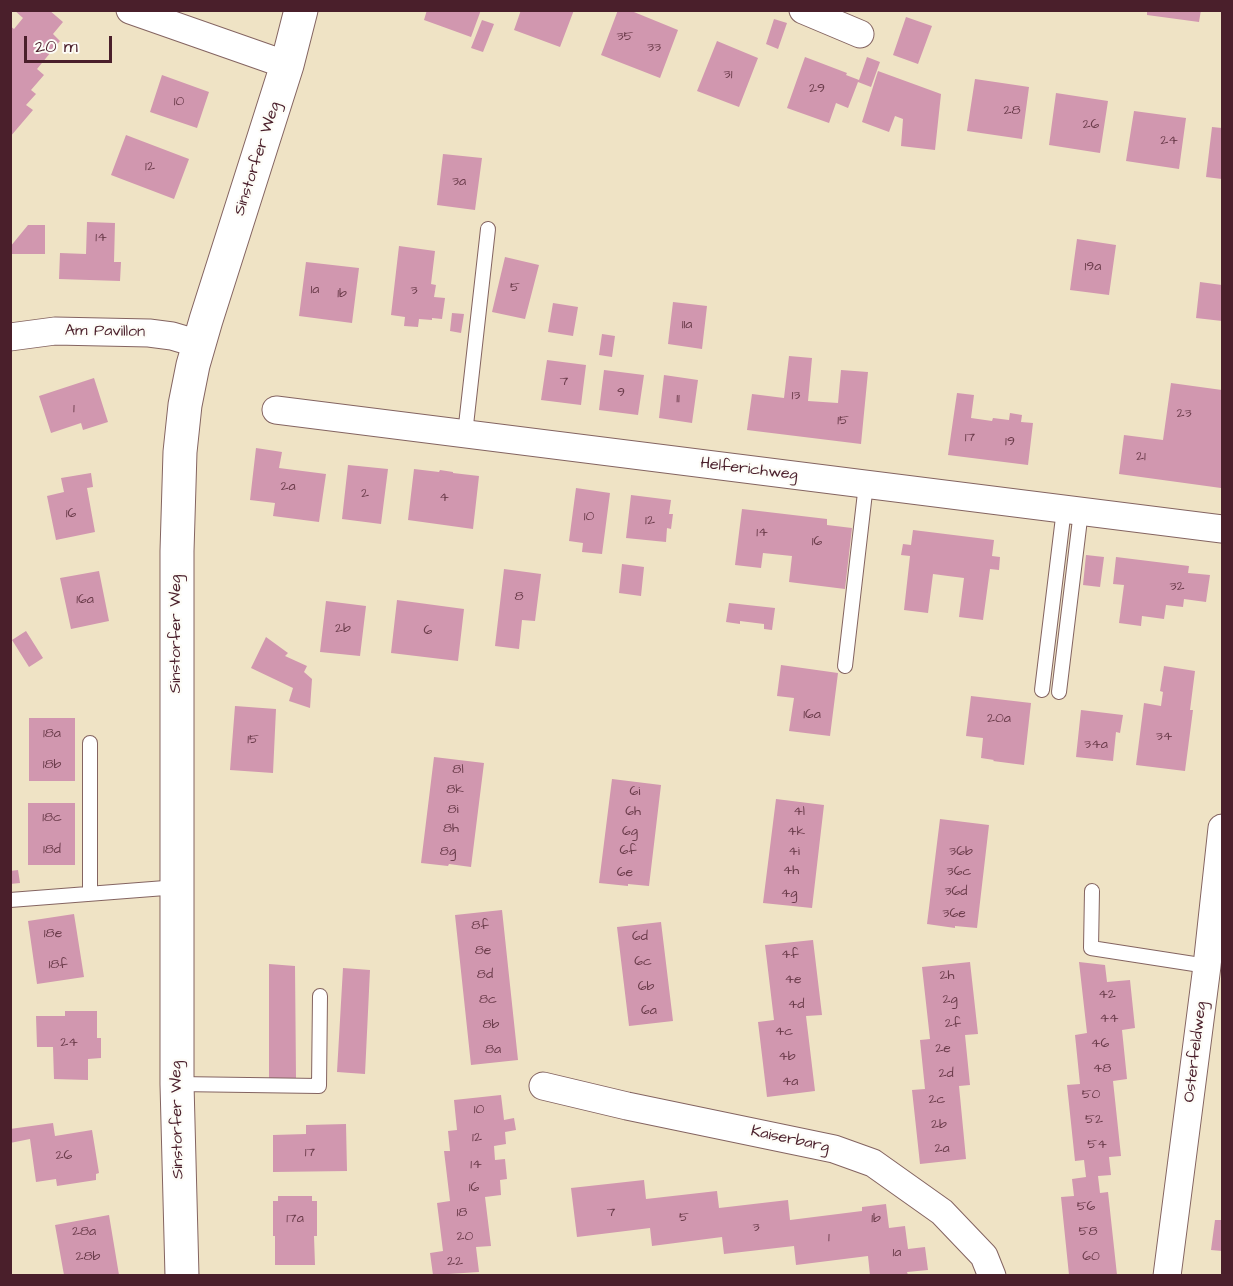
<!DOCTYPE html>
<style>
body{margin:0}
#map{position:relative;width:1233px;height:1286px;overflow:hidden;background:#efe3c5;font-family:"Architects Daughter",sans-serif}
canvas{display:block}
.frame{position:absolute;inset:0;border:12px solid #4a1f2b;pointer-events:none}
.scale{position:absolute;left:24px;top:36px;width:88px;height:27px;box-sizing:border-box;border:3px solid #4a1f2b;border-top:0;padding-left:8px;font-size:18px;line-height:21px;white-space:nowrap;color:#4a1f2b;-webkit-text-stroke:4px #fdfcf7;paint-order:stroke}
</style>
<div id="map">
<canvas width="1233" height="1286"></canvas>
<div class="frame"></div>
<div class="scale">20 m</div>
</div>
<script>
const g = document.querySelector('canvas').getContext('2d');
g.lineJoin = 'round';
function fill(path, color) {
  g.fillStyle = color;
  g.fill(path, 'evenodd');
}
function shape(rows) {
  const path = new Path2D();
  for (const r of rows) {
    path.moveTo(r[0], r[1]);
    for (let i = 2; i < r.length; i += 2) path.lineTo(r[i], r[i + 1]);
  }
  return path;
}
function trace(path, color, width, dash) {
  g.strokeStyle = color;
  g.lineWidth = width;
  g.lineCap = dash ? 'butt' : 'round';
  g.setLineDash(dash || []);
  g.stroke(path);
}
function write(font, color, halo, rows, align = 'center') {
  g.font = font + ' "Architects Daughter",sans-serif';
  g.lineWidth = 4.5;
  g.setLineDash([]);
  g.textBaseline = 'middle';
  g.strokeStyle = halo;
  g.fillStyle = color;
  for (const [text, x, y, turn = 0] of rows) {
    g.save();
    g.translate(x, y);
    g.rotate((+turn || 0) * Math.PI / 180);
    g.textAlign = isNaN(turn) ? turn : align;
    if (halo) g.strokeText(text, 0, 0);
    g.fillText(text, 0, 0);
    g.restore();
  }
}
fill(shape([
 [14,10,49,10,63,22,53,34,60,41,37,69,44,75,31,90,36,94,26,105,33,110,10,137,10,26,14,29,23,18],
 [427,10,481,10,471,37,424,20],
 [521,10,574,10,560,47,514,30],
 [618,10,629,10,678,30,660,78,601,55],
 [1147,10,1201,10,1199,22,1147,15],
 [906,17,932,26,918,64,893,55],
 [774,19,787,23,778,49,766,44],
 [482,20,494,24,483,52,471,48],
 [717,41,758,58,739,107,697,91],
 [805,57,847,73,846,75,859,80,867,57,880,62,871,87,858,82,848,108,836,103,829,123,787,108],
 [878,71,941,94,935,150,901,146,903,119,895,116,889,132,862,122],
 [162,75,209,92,197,128,150,112],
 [975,79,1029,87,1022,139,967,131],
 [1056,93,1108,101,1100,153,1049,145],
 [1134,111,1186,118,1179,169,1126,161],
 [1212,127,1222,128,1222,179,1206,177],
 [126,135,189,159,174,199,111,175],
 [443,154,482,158,475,210,437,205],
 [87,222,115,223,114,262,121,262,120,281,59,279,60,253,86,254],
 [28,225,45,225,45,254,10,254,10,247],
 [1077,239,1116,245,1109,295,1070,290],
 [399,246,435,251,431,284,436,285,434,297,445,298,442,319,432,318,432,320,419,319,418,327,404,326,405,317,391,315],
 [505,257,539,265,525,319,492,312],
 [306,262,359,268,352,323,299,316],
 [1200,282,1222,285,1222,321,1196,318],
 [673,302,707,306,702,349,668,344],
 [553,303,578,307,573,336,548,332],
 [452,313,464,314,461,333,450,331],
 [602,334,615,336,612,357,599,355],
 [789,356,812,358,808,401,838,403,841,370,868,372,861,444,747,430,752,394,784,398],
 [547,360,586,365,581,405,541,400],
 [604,370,644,375,638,415,599,410],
 [664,375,698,380,692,423,659,418],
 [94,378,108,422,83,430,81,423,51,433,39,396],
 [1171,383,1222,390,1222,480,1221,488,1119,474,1124,435,1163,440],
 [957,393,974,395,971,418,992,421,993,418,1009,420,1010,413,1022,415,1021,422,1033,423,1028,465,948,455],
 [256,448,282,452,279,468,326,474,319,522,273,516,275,503,250,500],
 [348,465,388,469,381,524,342,519],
 [414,469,439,472,440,470,453,472,453,473,479,476,473,529,408,520],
 [91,473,93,487,87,488,95,532,56,540,47,496,64,492,61,478],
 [576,488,610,493,602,554,582,552,583,543,569,541],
 [631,495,671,500,669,514,673,514,671,529,667,528,666,542,626,538],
 [742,509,827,519,827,525,852,528,845,589,789,582,792,556,763,553,761,568,735,565],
 [913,530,994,540,992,556,1000,557,999,570,990,569,983,620,959,617,964,578,948,576,933,574,928,613,904,610,910,556,901,555,903,544,911,545],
 [1086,555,1104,557,1100,587,1083,585],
 [1116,557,1189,566,1188,573,1210,575,1206,602,1184,599,1183,607,1166,605,1164,619,1142,616,1141,626,1119,623,1124,585,1113,584],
 [622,564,644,567,641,596,619,593],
 [504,569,541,574,535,621,522,620,519,649,495,646],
 [99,571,109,621,71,629,60,578],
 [397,600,464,609,458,661,391,653],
 [326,601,366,606,360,656,320,652],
 [729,603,775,608,772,630,764,629,764,624,740,621,740,624,726,622],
 [26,631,43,658,29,667,12,640],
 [266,637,288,653,285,656,307,666,304,672,312,679,310,708,289,701,293,688,251,668],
 [781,665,838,673,830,736,789,731,794,698,777,696],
 [1164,666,1195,671,1190,710,1193,710,1185,771,1136,765,1144,703,1161,706,1163,692,1160,691],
 [971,696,1031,703,1024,765,993,761,994,760,981,758,983,738,966,736],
 [235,706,276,709,273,773,230,770],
 [1081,710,1123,715,1120,733,1116,732,1113,761,1076,757],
 [29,718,75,718,75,781,29,781],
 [434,757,484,763,471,867,449,864,448,866,421,863],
 [612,779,661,785,649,886,628,884,628,886,599,883],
 [776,799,824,805,812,908,763,903],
 [28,803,75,803,75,865,28,865],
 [940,819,989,825,977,928,955,926,955,928,927,924],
 [18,870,20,883,10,884,10,871],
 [502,910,518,1060,471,1065,455,915],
 [74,914,84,977,37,984,28,921],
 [661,922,673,1021,629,1026,617,927],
 [813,940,822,1015,806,1016,815,1091,767,1097,758,1022,774,1020,765,945],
 [970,962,978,1034,965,1035,970,1085,959,1086,966,1159,920,1164,912,1090,925,1089,920,1040,930,1039,922,967],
 [1079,962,1105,965,1107,982,1130,980,1135,1028,1122,1030,1127,1079,1113,1081,1121,1156,1109,1157,1111,1175,1098,1176,1100,1193,1108,1192,1117,1275,1069,1275,1061,1197,1074,1196,1072,1179,1086,1177,1084,1160,1075,1161,1067,1085,1080,1084,1075,1035,1087,1033],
 [269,964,295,966,296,1078,269,1081],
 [343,968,370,970,365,1074,337,1072],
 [65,1011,97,1011,97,1038,101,1038,101,1058,88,1059,88,1080,54,1079,53,1047,37,1047,36,1016,65,1016],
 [501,1095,504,1120,514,1118,516,1130,505,1132,506,1144,494,1146,495,1160,505,1159,507,1179,500,1180,501,1195,485,1197,491,1246,476,1247,479,1272,433,1275,430,1253,443,1251,437,1203,450,1201,444,1151,450,1151,448,1131,457,1130,454,1100],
 [53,1123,55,1136,92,1130,99,1173,96,1174,96,1180,57,1186,56,1179,36,1182,30,1139,10,1143,10,1129],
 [346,1124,347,1171,273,1172,273,1135,306,1134,306,1125],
 [644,1180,646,1199,717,1191,719,1208,788,1200,790,1220,862,1211,862,1207,886,1204,889,1228,905,1226,908,1249,925,1247,928,1270,907,1272,908,1275,870,1275,868,1256,796,1265,794,1246,724,1254,722,1237,652,1246,650,1228,577,1237,571,1188],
 [278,1196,312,1196,312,1201,317,1201,317,1236,314,1236,315,1265,275,1265,275,1236,273,1236,273,1201,278,1201],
 [109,1215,119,1275,64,1275,55,1225],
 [1215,1220,1222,1220,1222,1251,1211,1250]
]), '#d197af');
const service = shape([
 [465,434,488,229],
 [845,666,866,484],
 [1042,690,1064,509],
 [1059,692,1081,511],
 [1092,891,1091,948,1207,966],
 [90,893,90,743],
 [10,900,178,887],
 [177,1084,319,1086,320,996]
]);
const minor = shape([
 [130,10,287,65],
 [803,10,860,34],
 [10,337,55,331,149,333,172,336,199,344],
 [276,410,1222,529],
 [543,1086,627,1106,834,1149,873,1163,942,1212,984,1256,992,1276],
 [1167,1276,1207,966,1222,828]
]);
const tertiary = shape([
 [182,1276,177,1084,177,551,180,452,185,405,193,365,206,320,287,65,301,10]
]);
trace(service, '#846461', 16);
trace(minor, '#846461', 29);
trace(tertiary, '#846461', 35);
trace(service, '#fff', 14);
trace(minor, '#fff', 27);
trace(tertiary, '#fff', 33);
write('14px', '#6c3d4c', null, [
 ["35",625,37],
 ["33",654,48],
 ["31",728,75],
 ["29",817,89],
 ["10",179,102],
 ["28",1012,111],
 ["26",1091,125],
 ["24",1169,141],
 ["12",150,167],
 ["3a",459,182],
 ["14",101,238],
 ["19a",1093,267],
 ["5",515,288],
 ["1a",315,290],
 ["3",414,291],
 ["1b",342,294],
 ["11a",687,325],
 ["7",564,382],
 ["9",621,393],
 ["13",796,396],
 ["11",678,399],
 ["1",74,409],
 ["23",1184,414],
 ["15",843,421],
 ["17",970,438],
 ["19",1010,442],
 ["21",1141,457],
 ["2a",288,487],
 ["2",365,494],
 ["4",444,498],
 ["16",71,514],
 ["10",589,517],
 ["12",650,521],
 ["14",762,533],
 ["16",817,542],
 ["32",1177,587],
 ["8",519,597],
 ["16a",85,600],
 ["2b",343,629],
 ["6",428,631],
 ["16a",812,715],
 ["20a",999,719],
 ["18a",52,734],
 ["34",1164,737],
 ["15",253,740],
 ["34a",1096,745],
 ["18b",52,765],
 ["8l",458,770],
 ["8k",455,790],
 ["6i",635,792],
 ["8i",453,810],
 ["6h",633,812],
 ["4l",799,812],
 ["18c",52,818],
 ["8h",451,829],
 ["6g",630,832],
 ["4k",796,832],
 ["18d",52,850],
 ["6f",628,851],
 ["8g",448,852],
 ["4i",794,852],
 ["36b",961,852],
 ["4h",791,871],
 ["36c",959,872],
 ["6e",625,873],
 ["36d",956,892],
 ["4g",789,894],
 ["36e",954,914],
 ["8f",480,926],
 ["18e",53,934],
 ["6d",640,937],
 ["8e",483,951],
 ["4f",790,955],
 ["6c",643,962],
 ["18f",58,965],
 ["8d",485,975],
 ["2h",947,976],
 ["4e",793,980],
 ["6b",646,987],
 ["42",1107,995],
 ["8c",488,1000],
 ["2g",950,1000],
 ["4d",796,1005],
 ["6a",649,1011],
 ["44",1109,1019],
 ["2f",953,1024],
 ["8b",491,1025],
 ["4c",784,1032],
 ["24",69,1043],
 ["46",1100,1044],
 ["2e",943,1049],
 ["8a",493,1050],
 ["4b",787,1057],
 ["48",1102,1069],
 ["2d",946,1074],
 ["4a",790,1082],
 ["50",1091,1095],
 ["2c",937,1100],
 ["10",479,1110],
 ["52",1094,1120],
 ["2b",939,1125],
 ["12",477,1138],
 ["54",1097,1145],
 ["2a",942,1149],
 ["17",310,1153],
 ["26",64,1156],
 ["14",476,1165],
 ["16",474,1188],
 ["56",1086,1207],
 ["18",462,1213],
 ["7",611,1213],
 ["5",684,1218],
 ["17a",295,1219],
 ["1b",876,1219],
 ["3",756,1228],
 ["28a",84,1232],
 ["58",1088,1232],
 ["20",465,1237],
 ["1",829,1238],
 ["1a",897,1253],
 ["28b",88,1257],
 ["60",1091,1257],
 ["22",455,1262]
]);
write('16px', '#4a1f2b', '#fdfcf7', [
 ["Sinstorfer Weg",258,159,-72],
 ["Am Pavillon",105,332,1],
 ["Helferichweg",749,470,7],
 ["Sinstorfer Weg",177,634,-90],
 ["Osterfeldweg",1196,1052,-83],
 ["Sinstorfer Weg",178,1120,-91],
 ["Kaiserbarg",790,1140,12]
]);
</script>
